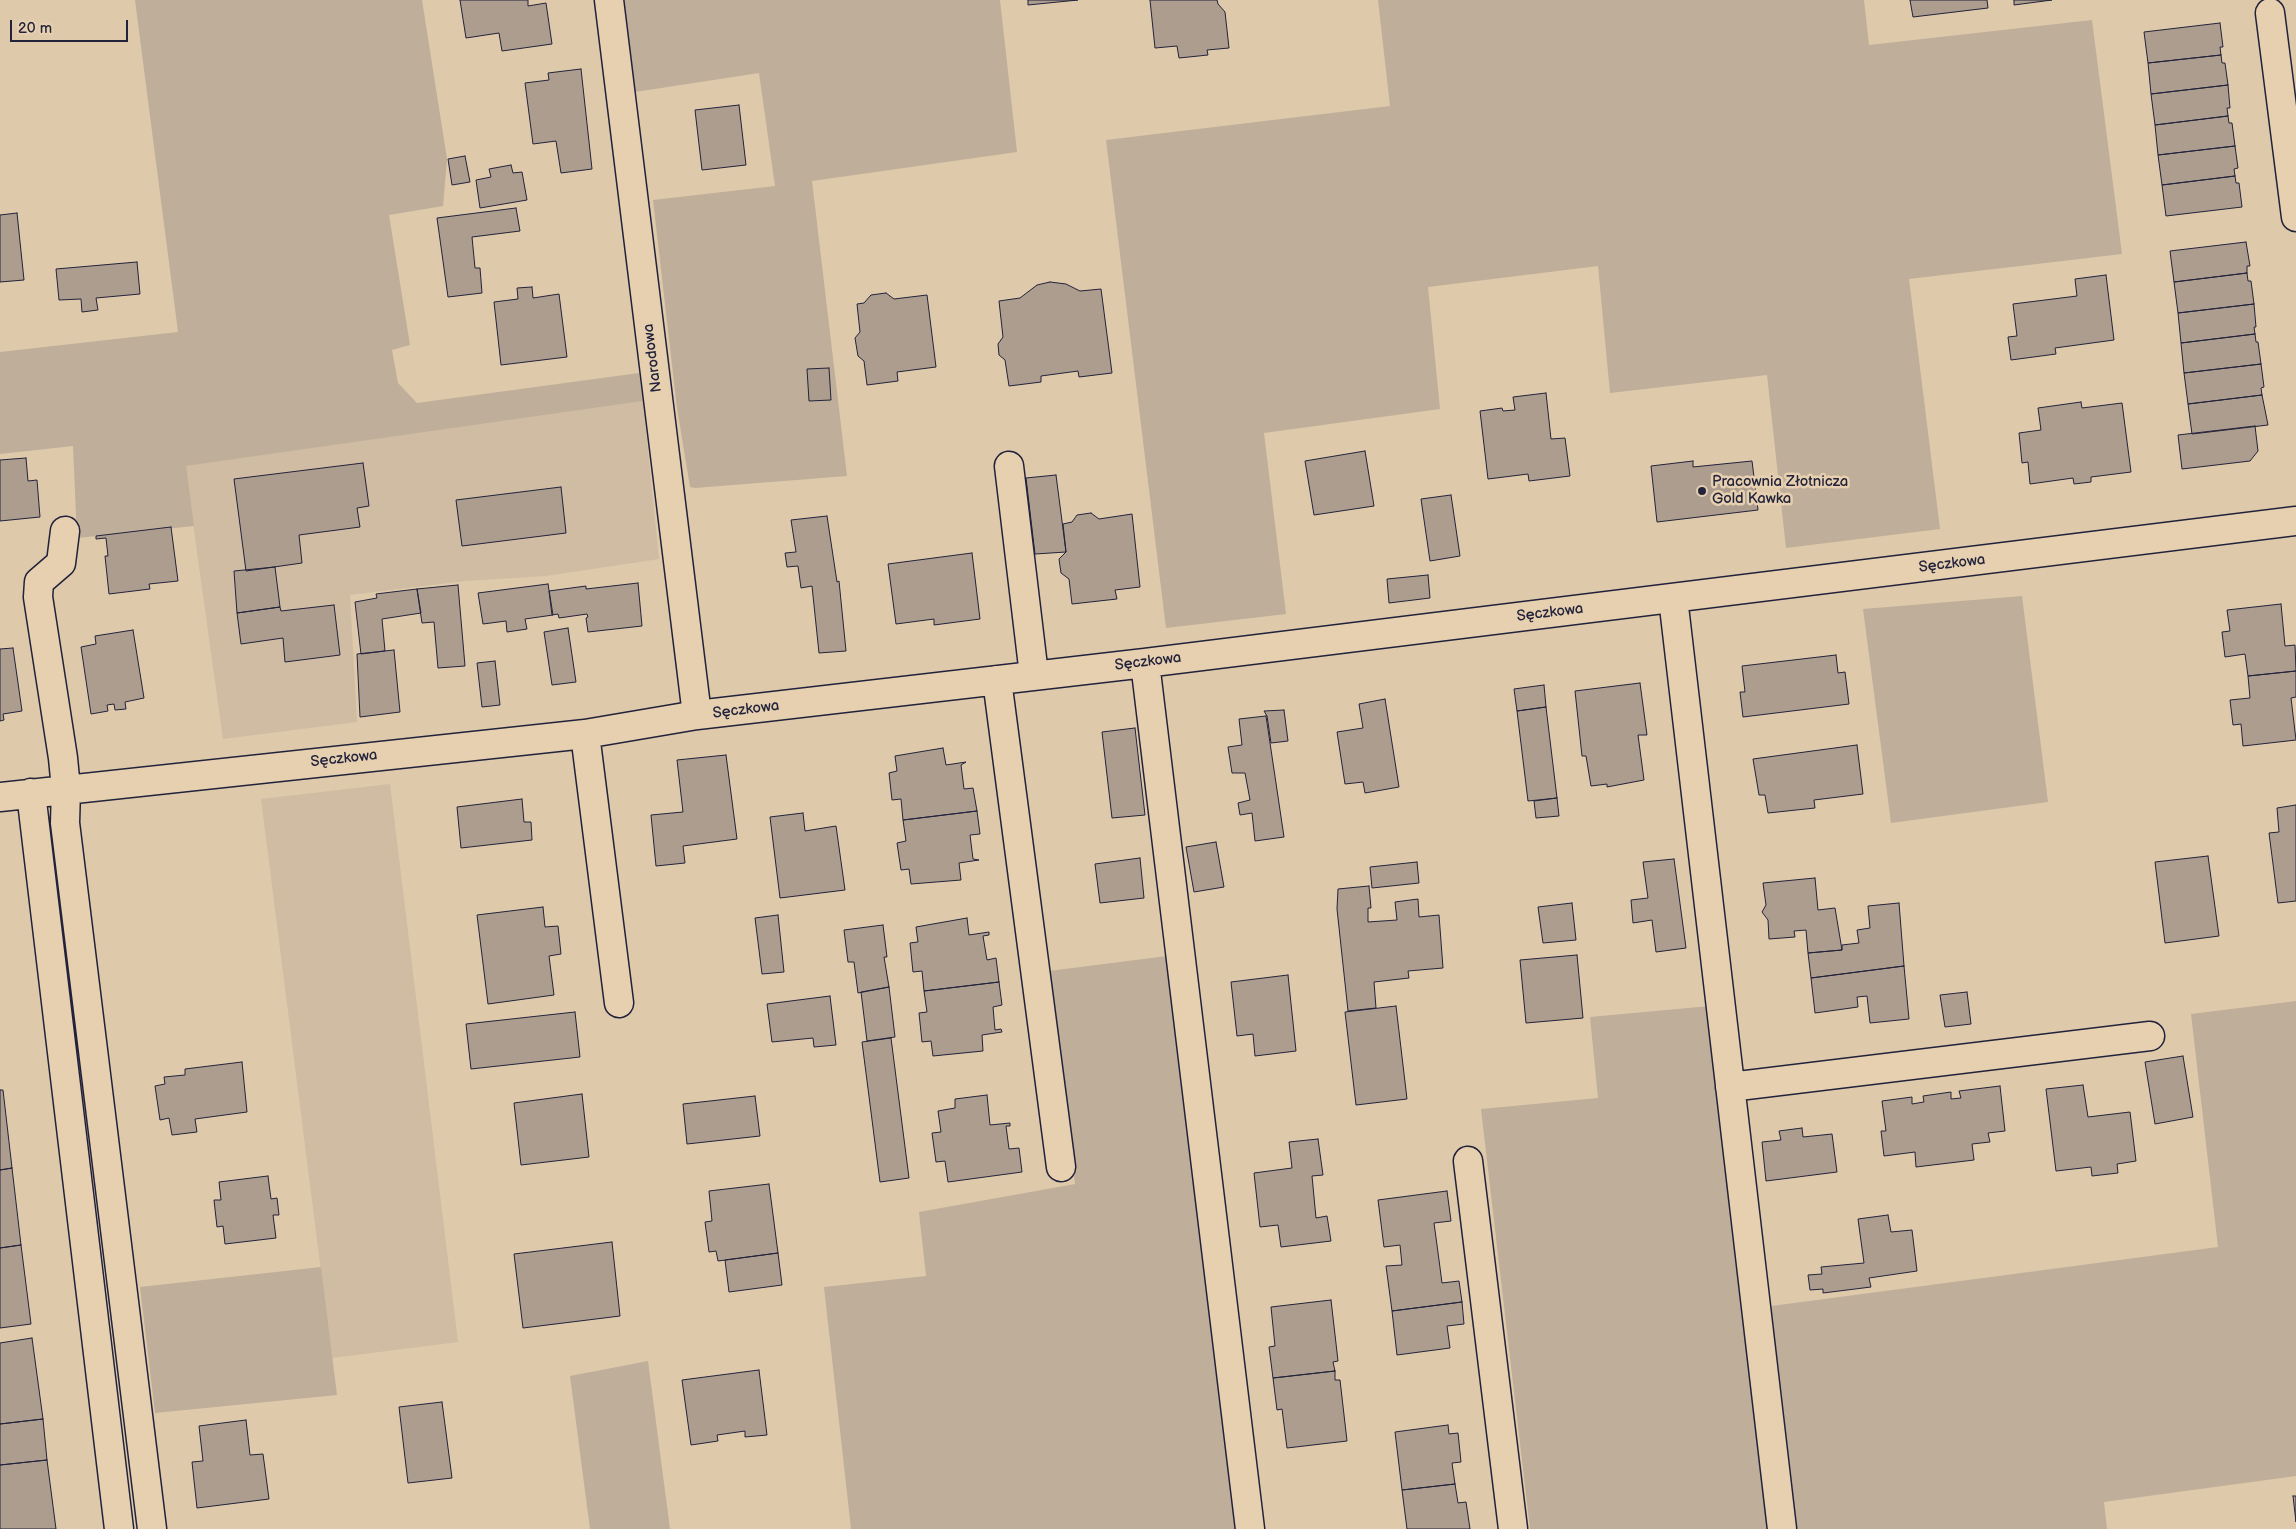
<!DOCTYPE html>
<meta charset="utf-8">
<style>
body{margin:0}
#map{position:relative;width:2296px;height:1529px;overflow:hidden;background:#dec9ab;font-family:"Balsamiq Sans",sans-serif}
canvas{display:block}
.scale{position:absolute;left:10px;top:20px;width:118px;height:22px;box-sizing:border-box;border:2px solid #22223b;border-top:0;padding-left:6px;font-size:15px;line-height:18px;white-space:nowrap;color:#22223b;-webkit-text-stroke:4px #e6d0b0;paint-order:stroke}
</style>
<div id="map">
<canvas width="2296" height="1529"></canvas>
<div class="scale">20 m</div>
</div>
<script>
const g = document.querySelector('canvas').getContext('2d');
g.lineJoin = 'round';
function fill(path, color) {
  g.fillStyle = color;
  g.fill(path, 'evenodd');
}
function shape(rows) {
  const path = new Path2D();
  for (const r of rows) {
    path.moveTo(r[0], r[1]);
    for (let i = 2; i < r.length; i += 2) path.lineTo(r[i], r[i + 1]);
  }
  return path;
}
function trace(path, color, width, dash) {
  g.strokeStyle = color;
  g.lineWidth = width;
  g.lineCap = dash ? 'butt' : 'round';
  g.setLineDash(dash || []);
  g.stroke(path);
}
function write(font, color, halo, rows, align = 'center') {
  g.font = font + ' "Balsamiq Sans",sans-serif';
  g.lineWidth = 5;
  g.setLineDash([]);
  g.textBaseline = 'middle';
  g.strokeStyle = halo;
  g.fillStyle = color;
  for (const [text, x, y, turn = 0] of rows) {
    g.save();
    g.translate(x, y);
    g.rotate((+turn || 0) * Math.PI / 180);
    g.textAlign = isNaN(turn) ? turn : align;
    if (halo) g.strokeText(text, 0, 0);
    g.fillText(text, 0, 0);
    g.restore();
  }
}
fill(shape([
 [643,401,659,559,546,576,465,581,350,595,357,722,223,739,185,466],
 [390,784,458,1342,332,1358,261,799]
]), '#cfbca2');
fill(shape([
 [135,0,422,0,447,159,443,206,389,215,410,345,392,350,398,383,417,403,639,373,643,401,186,466,194,526,77,538,73,446,0,454,0,352,178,332],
 [624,0,1000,0,1017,152,812,181,847,476,695,488,690,487,677,408,653,200,775,186,759,73,635,92],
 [1378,0,1864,0,1869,45,2092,20,2122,254,1909,279,1940,529,1786,548,1767,375,1610,393,1598,266,1428,287,1440,409,1264,433,1286,614,1166,628,1106,140,1390,106],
 [2022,596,2048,802,1891,823,1863,609],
 [1167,956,1235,1529,851,1529,824,1287,926,1276,919,1212,1075,1184,1049,971],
 [2296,1001,2296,1476,2104,1502,2107,1529,1789,1529,1764,1307,2218,1247,2191,1014],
 [1710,1006,1774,1529,1530,1529,1481,1109,1598,1098,1590,1017],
 [321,1267,337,1395,155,1413,140,1287],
 [648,1361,670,1529,590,1529,570,1376]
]), '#bfae99');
const building = shape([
 [460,0,528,0,528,6,546,3,552,44,502,51,499,33,466,38,460,0],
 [1028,0,1078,0,1028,5,1028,0],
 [1150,0,1217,0,1218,4,1225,12,1229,48,1207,50,1208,55,1179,58,1177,46,1155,48,1150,0],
 [1910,0,1987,0,1988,8,1913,17,1910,0],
 [2014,0,2052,0,2014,5,2014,0],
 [2220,23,2223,47,2220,47,2221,55,2148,63,2144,32,2220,23],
 [2221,55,2222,63,2225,63,2228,85,2151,94,2148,63,2221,55],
 [581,69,592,169,561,173,556,141,533,144,525,83,549,80,548,73,581,69],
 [2228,85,2230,108,2227,108,2228,116,2155,125,2151,94,2228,85],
 [739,105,746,165,702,170,695,110,739,105],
 [2228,116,2229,123,2232,123,2235,146,2158,155,2155,125,2228,116],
 [2235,146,2238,168,2234,169,2235,176,2162,185,2158,155,2235,146],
 [465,156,470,182,452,185,448,159,465,156],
 [511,165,513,173,522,172,527,200,480,208,476,180,491,177,489,169,511,165],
 [2235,176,2236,183,2239,183,2242,207,2166,216,2162,185,2235,176],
 [516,208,520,231,472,237,475,268,480,268,482,293,448,297,437,218,516,208],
 [17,213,24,280,0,282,0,215,17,213],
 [2246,242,2250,266,2247,266,2247,273,2174,282,2170,251,2246,242],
 [137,262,140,294,96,298,98,310,82,312,81,299,59,300,56,269,137,262],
 [2247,273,2248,281,2251,281,2254,304,2178,313,2174,282,2247,273],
 [2106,275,2114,340,2055,348,2056,354,2011,360,2008,337,2017,336,2013,304,2077,296,2075,279,2106,275],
 [1050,282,1066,284,1080,291,1101,289,1112,373,1079,377,1078,371,1041,376,1041,382,1009,386,1005,360,999,355,998,344,1003,337,999,301,1020,298,1037,285,1050,282],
 [532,287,533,298,559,294,567,357,501,365,494,302,518,299,517,288,532,287],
 [886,293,894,299,927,295,936,367,897,372,898,381,867,385,864,361,858,356,855,338,860,332,857,304,864,303,871,295,886,293],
 [2254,304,2256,327,2254,327,2255,334,2181,343,2178,313,2254,304],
 [2255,334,2256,342,2258,342,2261,364,2184,373,2181,343,2255,334],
 [2261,364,2264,387,2261,388,2262,395,2188,404,2184,373,2261,364],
 [829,368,831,400,809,401,807,369,829,368],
 [1546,393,1551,439,1565,438,1570,476,1529,481,1528,474,1488,479,1480,411,1502,408,1503,411,1515,410,1513,397,1546,393],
 [2262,395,2268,425,2192,434,2188,404,2262,395],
 [2081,402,2082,408,2122,403,2131,472,2091,477,2091,482,2074,484,2073,478,2030,484,2028,462,2022,463,2019,433,2041,430,2038,408,2081,402],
 [2255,426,2258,451,2250,461,2182,469,2178,435,2255,426],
 [1365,451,1374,506,1314,515,1305,461,1365,451],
 [26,458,28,481,37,480,40,517,0,521,0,460,26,458],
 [1693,461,1693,467,1752,461,1758,510,1657,522,1651,466,1693,461],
 [363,463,369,506,357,508,360,527,299,535,302,563,246,571,234,479,363,463],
 [1056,475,1066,552,1035,554,1026,478,1056,475],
 [561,487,566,533,462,546,456,500,561,487],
 [1451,495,1460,556,1430,561,1421,499,1451,495],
 [1091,513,1099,519,1132,514,1140,587,1115,590,1117,599,1072,604,1069,579,1061,573,1059,559,1066,552,1063,524,1072,522,1077,515,1091,513],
 [827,516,837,582,839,581,846,651,819,653,812,586,801,588,798,566,787,567,785,553,796,552,791,520,827,516],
 [171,527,178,581,149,584,150,589,109,594,105,556,108,556,106,538,96,539,96,536,171,527],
 [972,553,980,619,934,625,934,619,896,624,888,564,972,553],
 [275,567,280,607,237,613,234,571,275,567],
 [1428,575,1430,598,1389,603,1387,579,1428,575],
 [638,583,642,626,588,632,586,618,588,617,587,614,559,618,558,614,552,615,549,591,586,586,586,589,638,583],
 [548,584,553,615,525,619,527,629,507,632,506,621,483,624,478,593,548,584],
 [458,585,465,666,438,668,434,622,422,623,417,589,458,585],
 [417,589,421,613,382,619,385,651,361,654,355,602,377,598,376,594,417,589],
 [2281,604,2285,646,2295,645,2296,671,2248,676,2245,654,2225,657,2222,632,2230,631,2227,610,2281,604],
 [334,605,340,655,285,662,283,638,241,644,237,613,280,607,281,611,334,605],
 [568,628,576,682,552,685,544,632,568,628],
 [133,630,144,698,125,702,126,709,115,710,114,704,107,705,108,711,91,714,81,647,96,644,95,636,133,630],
 [13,648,22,711,3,714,4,720,0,721,0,649,13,648],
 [394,650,400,712,360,717,357,654,394,650],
 [1836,655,1838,673,1845,672,1849,704,1743,717,1740,692,1745,692,1742,666,1836,655],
 [495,661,500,705,482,707,477,663,495,661],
 [2296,671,2296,697,2291,698,2296,740,2243,746,2241,724,2233,725,2230,700,2250,698,2248,676,2296,671],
 [1640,683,1647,735,1638,735,1644,780,1607,787,1607,784,1591,786,1586,756,1582,756,1575,691,1640,683],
 [1544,685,1546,707,1517,711,1514,689,1544,685],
 [1385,699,1399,787,1365,793,1363,782,1345,784,1337,732,1363,728,1359,704,1385,699],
 [1546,707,1557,798,1528,801,1517,711,1546,707],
 [1284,710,1288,741,1271,743,1267,716,1264,711,1284,710],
 [1266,716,1284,837,1255,841,1252,813,1240,815,1238,803,1250,800,1245,773,1232,773,1228,747,1242,745,1239,719,1266,716],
 [1135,728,1145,815,1112,818,1102,732,1135,728],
 [1857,745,1863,794,1814,800,1815,808,1768,813,1765,795,1759,795,1753,759,1857,745],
 [943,748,946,765,966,762,961,765,964,789,973,788,977,811,903,820,901,799,892,800,889,773,897,771,895,756,943,748],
 [726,755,737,839,683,846,685,863,656,866,651,815,683,812,677,760,726,755],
 [1557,798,1559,816,1536,818,1534,801,1557,798],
 [522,799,524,822,531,822,532,840,461,848,457,807,522,799],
 [2296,805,2296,901,2278,903,2269,833,2279,832,2277,808,2296,805],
 [977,811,980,834,970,835,973,859,979,860,959,863,961,880,911,884,909,869,901,870,897,843,906,841,903,820,977,811],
 [803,813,805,831,836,826,845,890,780,898,770,817,803,813],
 [1216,842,1224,887,1194,892,1186,847,1216,842],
 [2208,856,2219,936,2165,943,2155,862,2208,856],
 [1140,858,1144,898,1100,903,1095,864,1140,858],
 [1674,859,1686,948,1656,952,1652,920,1633,923,1631,900,1648,898,1643,862,1674,859],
 [1417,862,1419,883,1372,888,1370,867,1417,862],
 [1815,878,1818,910,1835,908,1842,950,1808,953,1806,930,1794,931,1795,937,1769,939,1768,920,1762,912,1766,905,1763,883,1815,878],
 [1369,886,1371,908,1368,908,1368,922,1397,920,1395,902,1418,899,1419,917,1439,915,1443,968,1408,971,1409,978,1374,982,1376,1008,1348,1011,1337,909,1338,889,1369,886],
 [1572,903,1576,940,1543,943,1538,907,1572,903],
 [1899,903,1904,966,1811,978,1808,953,1842,950,1842,945,1859,943,1857,930,1870,928,1868,906,1899,903],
 [543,907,545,927,558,926,561,954,549,956,554,995,488,1004,477,915,543,907],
 [778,915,784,972,762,974,755,918,778,915],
 [967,918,969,935,989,932,989,935,983,936,987,960,996,958,999,982,924,991,922,971,913,972,910,943,918,942,916,927,967,918],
 [883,925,887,957,884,957,889,987,858,993,854,962,848,962,844,930,883,925],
 [1577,955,1583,1018,1526,1023,1520,960,1577,955],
 [1904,966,1909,1019,1870,1023,1867,996,1857,997,1858,1007,1815,1013,1811,978,1904,966],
 [1288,975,1296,1051,1255,1056,1253,1034,1237,1036,1231,982,1288,975],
 [999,982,1002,1005,993,1007,995,1030,1001,1029,1002,1032,982,1035,983,1051,933,1056,931,1041,922,1042,919,1013,927,1012,924,991,999,982],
 [889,987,895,1037,867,1041,861,992,889,987],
 [1967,992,1971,1024,1945,1027,1940,995,1967,992],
 [830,996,836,1045,814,1047,813,1038,772,1042,767,1004,830,996],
 [1396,1006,1407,1099,1356,1105,1345,1012,1396,1006],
 [575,1012,580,1057,471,1069,466,1024,575,1012],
 [891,1038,909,1178,880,1182,862,1042,891,1038],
 [2183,1056,2193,1117,2155,1124,2145,1062,2183,1056],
 [242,1062,247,1112,195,1119,197,1132,172,1135,169,1118,160,1120,155,1086,165,1084,164,1077,185,1075,185,1069,242,1062],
 [2083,1085,2088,1117,2130,1112,2136,1161,2117,1164,2118,1173,2092,1176,2091,1167,2056,1171,2046,1089,2083,1085],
 [2000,1086,2005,1131,1988,1133,1990,1142,1972,1144,1974,1160,1916,1167,1915,1152,1884,1156,1881,1131,1886,1131,1882,1101,1912,1097,1912,1104,1924,1102,1923,1096,1951,1092,1951,1099,1961,1098,1959,1091,2000,1086],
 [0,1090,3,1090,12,1168,0,1170,0,1090],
 [582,1094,589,1157,521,1165,514,1103,582,1094],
 [987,1095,990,1125,1010,1123,1010,1126,1006,1126,1009,1149,1019,1148,1022,1172,948,1182,945,1161,936,1162,932,1133,941,1132,938,1111,955,1108,955,1099,987,1095],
 [755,1096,760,1136,687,1144,683,1104,755,1096],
 [1802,1128,1803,1137,1832,1134,1837,1172,1766,1181,1762,1142,1781,1140,1779,1131,1802,1128],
 [1318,1139,1323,1175,1312,1176,1316,1218,1327,1216,1331,1241,1281,1247,1278,1225,1260,1227,1254,1173,1292,1168,1289,1142,1318,1139],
 [12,1168,21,1245,0,1248,0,1170,12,1168],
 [268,1176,271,1199,277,1198,279,1215,273,1215,276,1238,225,1244,223,1226,217,1227,214,1200,221,1200,219,1182,268,1176],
 [769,1184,778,1253,718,1261,716,1251,709,1252,705,1222,712,1221,709,1191,769,1184],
 [1447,1191,1451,1221,1434,1223,1439,1260,1442,1283,1459,1281,1462,1302,1392,1311,1386,1266,1402,1265,1400,1245,1384,1247,1378,1200,1447,1191],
 [1888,1215,1891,1232,1912,1230,1917,1271,1869,1278,1871,1287,1823,1293,1823,1289,1810,1290,1808,1275,1822,1274,1821,1267,1864,1263,1858,1219,1888,1215],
 [612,1242,620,1316,523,1328,514,1254,612,1242],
 [21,1245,31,1324,0,1328,0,1248,21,1245],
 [778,1253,782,1285,729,1292,725,1260,778,1253],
 [1331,1300,1338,1361,1333,1362,1335,1371,1273,1378,1269,1347,1275,1346,1271,1307,1331,1300],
 [1462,1302,1464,1324,1447,1326,1450,1348,1397,1355,1392,1311,1462,1302],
 [32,1338,43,1419,0,1424,0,1343,32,1338],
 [759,1370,767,1435,745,1437,745,1431,717,1435,718,1441,691,1445,682,1380,759,1370],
 [1335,1371,1335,1380,1340,1380,1347,1441,1287,1448,1282,1409,1277,1410,1273,1378,1335,1371],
 [442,1402,452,1478,408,1483,399,1407,442,1402],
 [43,1419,47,1460,0,1465,0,1424,43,1419],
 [246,1420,250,1455,263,1454,269,1499,197,1508,192,1462,203,1461,199,1426,246,1420],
 [1448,1425,1449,1434,1458,1433,1461,1462,1452,1463,1455,1484,1402,1490,1395,1432,1448,1425],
 [47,1460,56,1529,0,1529,0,1465,47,1460],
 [1455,1484,1458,1503,1466,1502,1470,1529,1407,1529,1402,1490,1455,1484],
 [2293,1496,2296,1496,2296,1522,2293,1496]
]);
fill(building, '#ad9d8e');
trace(building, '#22223b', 1);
const minor = shape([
 [609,0,697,715],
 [2270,13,2296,217],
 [1009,466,1034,675],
 [65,531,61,563,39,582,38,597,63,758,66,789,65,823,152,1529],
 [1673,598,1782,1529],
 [1145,663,1250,1529],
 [997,680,1061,1167],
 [585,734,619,1003],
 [31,793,119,1529],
 [0,797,585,734,697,715,1145,663,2296,521],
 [1730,1087,2150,1036],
 [1468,1161,1513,1529]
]);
trace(minor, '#22223b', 31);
trace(minor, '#e6d0b0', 28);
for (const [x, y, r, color] of [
 [1702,491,5,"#22223b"]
]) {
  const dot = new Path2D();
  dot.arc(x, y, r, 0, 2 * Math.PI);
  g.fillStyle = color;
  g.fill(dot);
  trace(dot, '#e6d0b0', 2);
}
write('15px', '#22223b', '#e6d0b0', [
 ["Narodowa",653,358,-97],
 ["Sęczkowa",1952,564,-7],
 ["Sęczkowa",1550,613,-7],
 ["Sęczkowa",1148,662,-7],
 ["Sęczkowa",746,710,-7],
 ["Sęczkowa",344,759,-6]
]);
write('15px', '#22223b', '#e6d0b0', [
 ["Pracownia Złotnicza",1712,482],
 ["Gold Kawka",1712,499]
], 'left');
</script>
